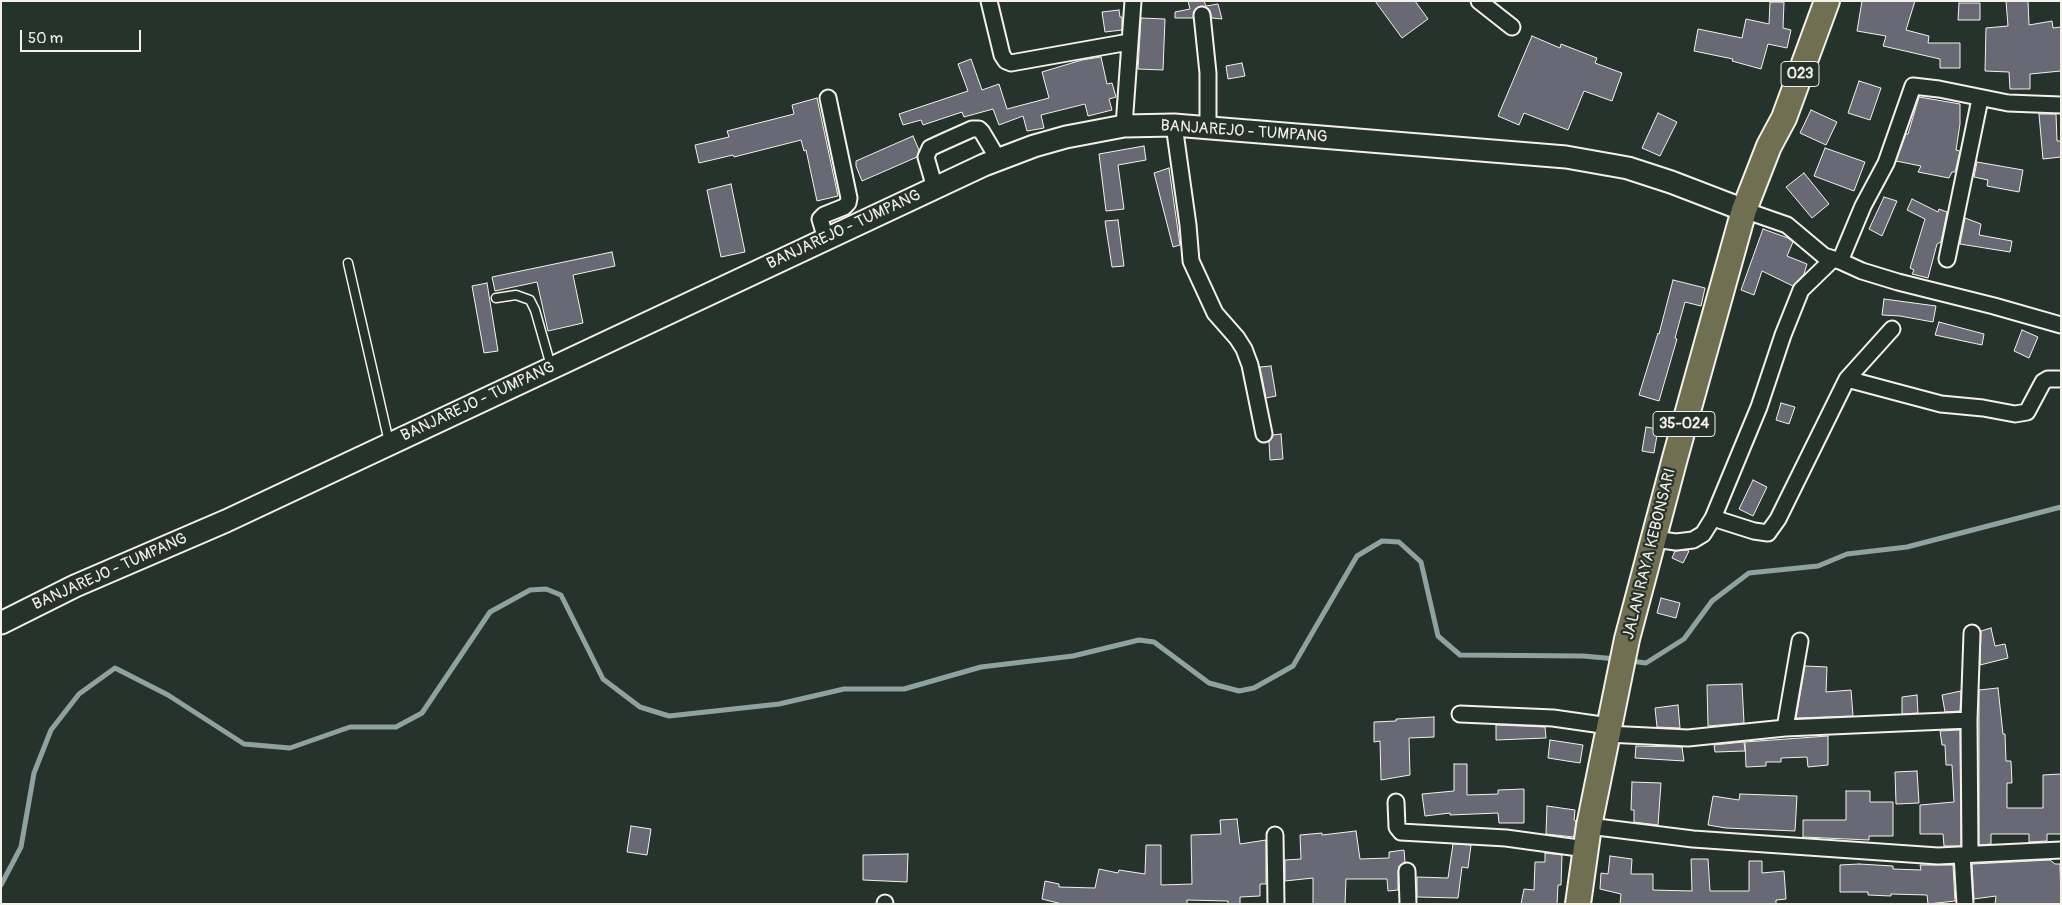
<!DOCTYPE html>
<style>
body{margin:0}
#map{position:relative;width:2062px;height:905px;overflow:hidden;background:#26332d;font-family:Pangolin,sans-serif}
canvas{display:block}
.frame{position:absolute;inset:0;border:2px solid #f4f1e8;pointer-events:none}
.scale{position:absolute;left:20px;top:30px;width:121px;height:22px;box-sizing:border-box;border:2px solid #f4f1e8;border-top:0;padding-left:6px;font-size:15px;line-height:18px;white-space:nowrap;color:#f4f1e8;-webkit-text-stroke:4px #26332d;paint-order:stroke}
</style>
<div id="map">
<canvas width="2062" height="905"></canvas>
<div class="frame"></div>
<div class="scale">50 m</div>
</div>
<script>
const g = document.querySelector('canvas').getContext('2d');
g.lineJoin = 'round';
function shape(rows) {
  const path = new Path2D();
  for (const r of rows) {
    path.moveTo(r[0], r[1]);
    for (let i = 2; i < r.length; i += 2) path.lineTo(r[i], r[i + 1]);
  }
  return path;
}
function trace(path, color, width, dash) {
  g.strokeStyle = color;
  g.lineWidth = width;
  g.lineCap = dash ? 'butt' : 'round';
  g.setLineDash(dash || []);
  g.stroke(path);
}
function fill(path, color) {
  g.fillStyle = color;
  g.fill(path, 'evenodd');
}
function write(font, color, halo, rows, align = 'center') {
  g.font = font + ' Pangolin,sans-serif';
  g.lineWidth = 4.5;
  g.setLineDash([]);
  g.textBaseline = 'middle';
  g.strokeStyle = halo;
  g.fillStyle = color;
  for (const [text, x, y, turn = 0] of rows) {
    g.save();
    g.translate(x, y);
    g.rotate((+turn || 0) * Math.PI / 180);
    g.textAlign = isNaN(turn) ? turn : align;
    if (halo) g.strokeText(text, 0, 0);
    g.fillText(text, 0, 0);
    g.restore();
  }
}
trace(shape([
 [1630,661,1646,663,1684,639,1712,601,1749,573,1818,566,1847,554,1907,547,2061,507],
 [1,885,21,847,34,773,51,730,79,694,115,668,168,695,244,744,290,748,350,727,396,727,422,713,490,612,530,590,546,589,561,595,603,679,640,707,669,716,779,704,844,689,904,689,981,667,1073,656,1139,640,1154,642,1209,683,1239,691,1254,688,1293,666,1357,556,1382,541,1399,542,1421,562,1438,636,1460,655,1583,656,1617,659]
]), '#8ea29f', 5);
const building = shape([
 [1188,1,1204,1,1206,6,1218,4,1222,19,1212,18,1209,9,1202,6,1194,11,1193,18,1175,18,1175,12,1190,9,1188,1],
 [1375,1,1415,1,1428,19,1402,38,1375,1],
 [1862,1,1915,1,1906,30,1929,36,1928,43,1960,43,1960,68,1940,68,1940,59,1883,46,1886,36,1857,31,1862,1],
 [2006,1,2028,1,2029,25,2052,21,2053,28,2061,27,2061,71,2030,74,2030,89,2010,89,2009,72,1985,71,1986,28,2008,26,2006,1],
 [1770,2,1784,2,1783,28,1791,30,1787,48,1768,44,1761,69,1732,61,1733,59,1694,51,1698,29,1742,38,1746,19,1769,24,1770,2],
 [1959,3,1980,3,1980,20,1958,20,1959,3],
 [1119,10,1120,17,1122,17,1122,30,1105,32,1102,12,1119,10],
 [1141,18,1165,19,1163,70,1138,69,1141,18],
 [1532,36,1560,48,1561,44,1597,58,1595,63,1622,73,1612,101,1584,91,1568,130,1524,113,1519,125,1498,116,1532,36],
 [1101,57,1107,84,1112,83,1116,97,1109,99,1112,110,1088,116,1085,104,1041,115,1044,128,1027,131,1023,116,999,125,993,109,964,117,962,112,923,125,921,120,903,125,899,114,968,91,958,64,971,59,982,90,999,84,1007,109,1049,98,1042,72,1082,60,1101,57],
 [1242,63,1245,76,1228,79,1226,66,1242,63],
 [1859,81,1881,88,1870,120,1848,113,1859,81],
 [1919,97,1960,104,1960,124,1956,150,1960,151,1955,172,1952,172,1949,178,1918,172,1921,166,1896,161,1906,134,1908,134,1919,97],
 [817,98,838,196,817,201,806,150,804,151,801,140,734,157,733,155,699,163,695,145,729,137,727,131,794,114,792,105,817,98],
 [1811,110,1837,122,1826,145,1800,133,1811,110],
 [1658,113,1677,122,1660,156,1642,148,1658,113],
 [2039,114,2056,114,2057,141,2061,141,2061,157,2043,159,2039,114],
 [913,136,919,150,917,157,862,181,856,166,856,161,913,136],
 [1144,146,1146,160,1118,165,1124,209,1106,211,1099,154,1144,146],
 [1825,148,1865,162,1854,191,1814,176,1825,148],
 [1977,162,2023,170,2019,192,1987,186,1988,180,1974,177,1977,162],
 [1169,168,1180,245,1173,247,1154,173,1169,168],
 [1804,173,1829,204,1812,218,1786,187,1804,173],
 [731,184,745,252,721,257,707,190,731,184],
 [1884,197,1897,201,1882,236,1869,229,1884,197],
 [1912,199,1938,212,1939,209,1947,212,1941,242,1937,244,1928,278,1912,274,1914,270,1910,268,1925,219,1907,210,1912,199],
 [1965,218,1981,224,1979,235,2012,241,2010,252,1960,244,1965,218],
 [1118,220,1124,266,1112,267,1105,221,1118,220],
 [1763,229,1788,238,1793,242,1787,256,1807,264,1804,274,1793,286,1762,271,1754,295,1741,290,1763,229],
 [612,252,615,266,573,275,583,323,548,331,537,282,495,291,492,277,612,252],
 [1673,280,1705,288,1701,306,1685,302,1675,338,1677,339,1659,401,1639,395,1658,333,1659,334,1673,280],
 [487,283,498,351,484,353,472,286,487,283],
 [1884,299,1936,306,1933,322,1900,316,1882,315,1884,299],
 [1939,322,1984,334,1982,345,1935,335,1939,322],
 [2022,330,2038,337,2029,358,2014,351,2022,330],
 [1271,366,1276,396,1266,398,1260,367,1271,366],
 [1781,403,1795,407,1789,424,1776,420,1781,403],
 [1646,427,1658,429,1654,453,1642,451,1646,427],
 [1281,434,1283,459,1270,460,1269,442,1273,435,1281,434],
 [1753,480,1767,487,1753,516,1739,509,1753,480],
 [1687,550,1689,551,1683,563,1672,558,1675,551,1687,550],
 [1661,598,1680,603,1676,618,1657,613,1661,598],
 [1991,628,1995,646,2005,644,2008,658,1980,665,1981,631,1991,628],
 [1805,666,1827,667,1826,692,1851,690,1853,716,1796,718,1805,666],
 [1742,684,1744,723,1708,726,1707,685,1742,684],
 [1998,688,2003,734,2005,734,2006,761,2011,761,2012,783,2007,783,2007,808,2043,808,2043,775,2061,774,2061,834,2047,834,2047,841,2029,842,2029,834,1991,834,1991,844,1979,845,1979,690,1998,688],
 [1961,691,1960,711,1945,712,1942,695,1961,691],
 [1917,695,1918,713,1902,714,1902,697,1917,695],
 [1678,705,1680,728,1657,727,1655,708,1678,705],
 [1434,717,1434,737,1409,738,1410,775,1381,780,1380,741,1374,742,1374,722,1396,721,1396,719,1434,717],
 [1496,725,1545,727,1546,738,1496,740,1496,725],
 [1960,730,1961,846,1944,846,1943,834,1920,834,1920,805,1954,802,1952,765,1946,765,1945,745,1942,745,1940,731,1960,730],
 [1828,736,1828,765,1808,767,1807,757,1781,758,1781,762,1766,762,1766,766,1746,767,1745,742,1828,736],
 [1550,740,1583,745,1580,763,1548,758,1550,740],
 [1744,742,1745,751,1715,752,1714,745,1744,742],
 [1636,746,1682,747,1684,761,1635,758,1636,746],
 [1454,764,1467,764,1467,795,1498,794,1498,790,1524,789,1524,823,1499,823,1498,813,1450,815,1450,813,1425,816,1422,794,1454,791,1454,764],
 [1917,771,1919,803,1896,804,1895,772,1917,771],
 [1632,782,1661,783,1658,825,1634,822,1634,810,1631,810,1632,782],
 [1846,791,1870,791,1870,802,1893,802,1893,836,1869,836,1869,840,1803,837,1803,820,1846,820,1846,791],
 [1740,794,1797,796,1795,831,1726,828,1708,825,1713,796,1739,800,1740,794],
 [1547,806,1575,810,1574,820,1576,821,1574,837,1546,834,1547,806],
 [1237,819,1240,844,1266,840,1266,884,1260,884,1260,896,1240,897,1240,904,1228,904,1228,901,1187,900,1187,904,1062,904,1042,899,1045,881,1059,884,1059,887,1095,888,1099,869,1118,873,1119,870,1145,874,1146,845,1161,845,1161,885,1192,884,1191,835,1221,834,1220,820,1237,819],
 [631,826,651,829,647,855,627,852,631,826],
 [1356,831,1360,859,1389,858,1389,852,1404,850,1405,862,1399,866,1398,871,1398,890,1388,891,1387,879,1346,879,1345,904,1313,904,1313,878,1285,881,1285,860,1301,859,1300,835,1322,833,1322,835,1356,831],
 [1453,844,1471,845,1468,868,1462,867,1458,898,1417,897,1417,877,1448,878,1453,844],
 [1545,853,1562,855,1561,885,1558,885,1557,904,1521,904,1524,889,1534,890,1535,862,1545,862,1545,853],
 [908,854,907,882,863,880,863,855,908,854],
 [1610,856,1632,859,1631,874,1653,874,1653,890,1692,891,1691,859,1708,859,1710,891,1749,891,1749,861,1762,861,1762,873,1784,871,1786,899,1776,900,1776,904,1620,904,1621,894,1600,889,1601,873,1608,874,1610,856],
 [2050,860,2055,864,2060,864,2061,904,1995,904,1996,896,1974,899,1972,864,2050,860],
 [1859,864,1893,866,1893,869,1921,870,1920,865,1953,865,1955,901,1928,904,1927,895,1891,894,1891,896,1868,895,1868,892,1840,892,1840,865,1859,864]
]);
fill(building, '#686975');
trace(building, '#f4f1e8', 1);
const service = shape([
 [348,263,389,442],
 [496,298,516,295,530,300,535,310,551,366]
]);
const minor = shape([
 [989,1,1002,55,1006,61,1011,63,1129,42],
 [1479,1,1512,27],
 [1202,15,1208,73,1208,126],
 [1174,125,1188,225,1191,261,1215,313,1237,338,1244,349,1250,365,1264,434],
 [1124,126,1133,1],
 [935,188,926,157,930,148,943,142,972,129,979,129,982,132,998,159],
 [1744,210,1787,225,1824,256,1840,261,1863,206,1886,163,1913,86,1939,89,2008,103,2061,105],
 [826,239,820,219,824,215,844,207,848,203,849,198,828,98],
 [1947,259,1980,99],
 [1840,261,1862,271,1898,282,1994,306,2061,325],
 [1847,379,1941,404,1983,408,2015,414,2027,412,2043,382,2048,379,2061,379],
 [1713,518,1759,407,1783,335,1801,290,1833,259],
 [1654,539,1676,542,1693,540,1703,534,1713,518,1754,531,1768,533,1778,519,1847,379,1892,329],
 [1460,714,1553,718,1609,726],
 [1785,728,1800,641],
 [1607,734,1688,738,1785,728,1969,720],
 [1396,802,1397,827,1401,832,1506,838,1586,849],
 [1589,826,1693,839,1938,856,2061,850],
 [1275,835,1276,904],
 [1970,854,1969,720,1972,633],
 [1962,855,1965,904],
 [1407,871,1408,904],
 [885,903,885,904]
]);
const secondary = shape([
 [1,623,75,586,226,521,984,165,1034,146,1066,137,1124,126,1174,125,1566,157,1628,168,1671,182,1744,210]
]);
const primary = shape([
 [1578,904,1589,826,1627,639,1675,458,1744,210,1769,146,1784,118,1827,1]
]);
trace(service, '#f4f1e8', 11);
trace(minor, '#f4f1e8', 19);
trace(secondary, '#f4f1e8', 25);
trace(primary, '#f4f1e8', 28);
trace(service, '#26332d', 8);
trace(minor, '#26332d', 15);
trace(secondary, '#26332d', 21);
trace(primary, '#716f52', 24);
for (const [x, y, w] of [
 [1800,74,38],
 [1684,424,62]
]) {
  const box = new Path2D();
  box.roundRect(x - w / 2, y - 12.5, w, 25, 4);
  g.fillStyle = '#26332d';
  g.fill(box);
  trace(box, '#f4f1e8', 1);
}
write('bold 15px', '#f4f1e8', null, [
 ["023",1800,74],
 ["35-024",1684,424]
]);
write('16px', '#f4f1e8', '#26332d', [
 ["BANJAREJO - TUMPANG",1244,132,4],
 ["BANJAREJO - TUMPANG",844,230,-25],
 ["BANJAREJO - TUMPANG",478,402,-25],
 ["JALAN RAYA KEBONSARI",1650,554,-76],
 ["BANJAREJO - TUMPANG",110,572,-24]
]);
</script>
